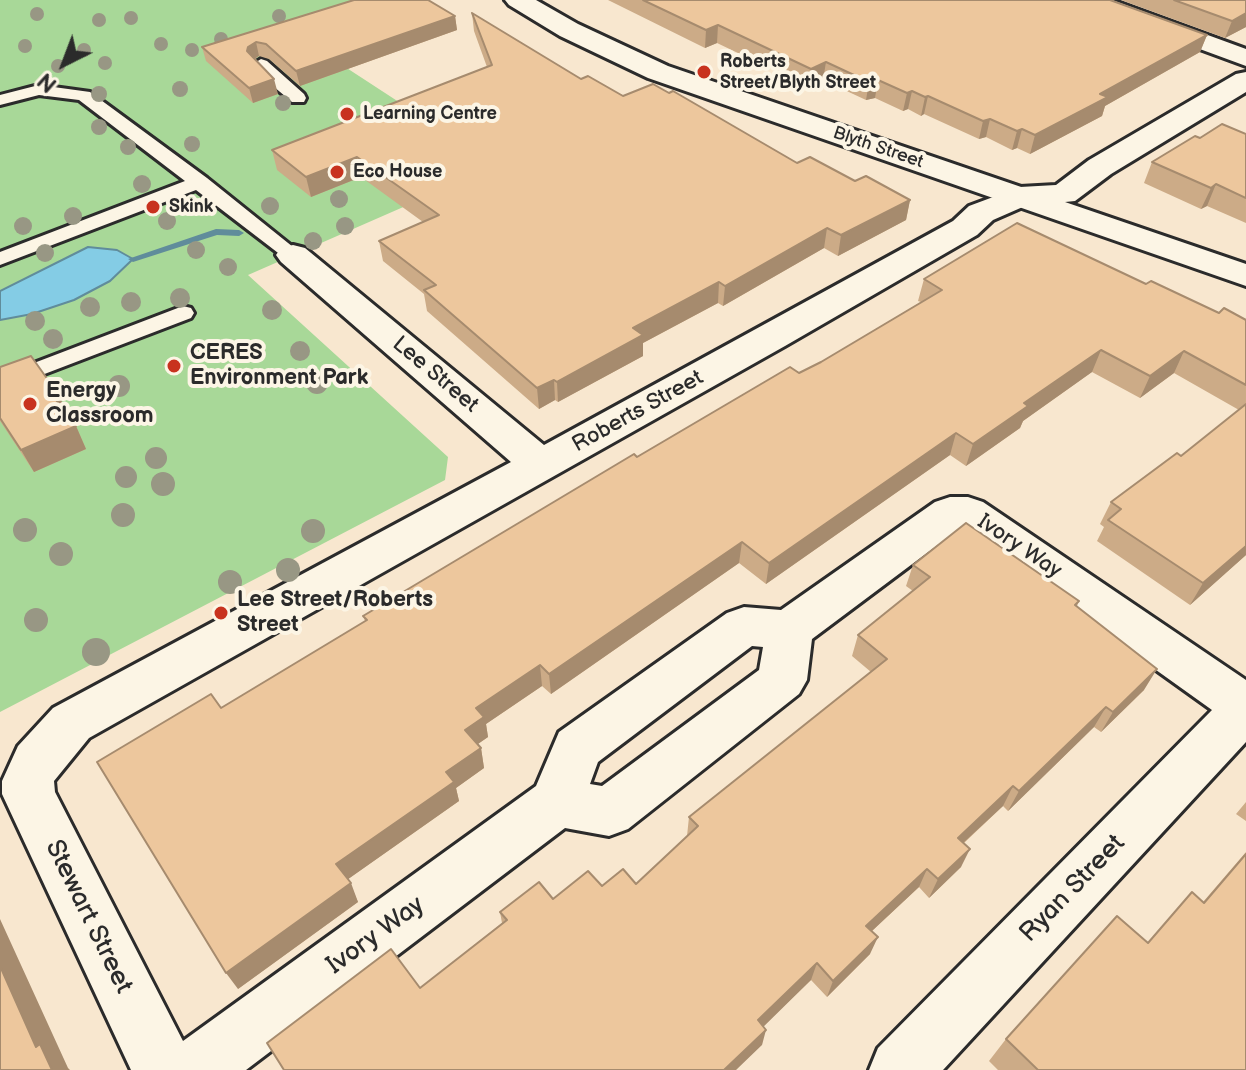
<!DOCTYPE html>
<style>
body{margin:0}
#map{position:relative;width:1246px;height:1070px;overflow:hidden;background:#f8e7cf;font-family:"Balsamiq Sans",sans-serif}
canvas{display:block}
.north{position:absolute;left:24px;top:24px;width:80px;height:80px;-webkit-text-stroke:6px #fcf5e5;paint-order:stroke;rotate:222deg;font-size:22px;font-weight:700;line-height:32px;text-align:center;color:#2b2b2b}
.north::after{content:'';display:block;margin:auto;width:28px;height:36px;background:#2b2b2b;clip-path:polygon(50% 0,100% 100%,50% 72%,0 100%)}
</style>
<div id="map">
<canvas width="1246" height="1070"></canvas>
<div class="north">N</div>
</div>
<script>
const g = document.querySelector('canvas').getContext('2d');
g.lineJoin = 'round';
function fill(path, color) {
  g.fillStyle = color;
  g.fill(path, 'evenodd');
}
function shape(rows) {
  const path = new Path2D();
  for (const r of rows) {
    path.moveTo(r[0], r[1]);
    for (let i = 2; i < r.length; i += 2) path.lineTo(r[i], r[i + 1]);
  }
  return path;
}
function trace(path, color, width, dash) {
  g.strokeStyle = color;
  g.lineWidth = width;
  g.lineCap = dash ? 'butt' : 'round';
  g.setLineDash(dash || []);
  g.stroke(path);
}
function write(font, color, halo, rows, align = 'center') {
  g.font = font + ' "Balsamiq Sans",sans-serif';
  g.lineWidth = 8;
  g.setLineDash([]);
  g.textBaseline = 'middle';
  g.strokeStyle = halo;
  g.fillStyle = color;
  for (const [text, x, y, turn = 0] of rows) {
    g.save();
    g.translate(x, y);
    g.rotate((+turn || 0) * Math.PI / 180);
    g.textAlign = isNaN(turn) ? turn : align;
    if (halo) g.strokeText(text, 0, 0);
    g.fillText(text, 0, 0);
    g.restore();
  }
}
fill(shape([
 [0,0,386,0,290,31,497,166,248,275,448,457,445,480,0,712]
]), '#a8d898');
const water = shape([
 [88,247,117,250,133,259,110,281,74,300,32,314,0,320,0,291,88,247]
]);
fill(water, '#84cce5');
trace(water, '#608c9b', 2);
fill(shape([
 [216,229,239,230,244,233,239,236,217,235,133,262,128,259,216,229]
]), '#608c9b');
const lane = shape([
 [261,59,267,61,304,94,306,98,304,102,292,102,267,81,253,64,261,59],
 [39,85,90,92,207,178,303,255,293,261,286,259,196,190,0,265,0,252,185,181,79,100,39,95,0,105,0,95,39,85],
 [183,306,191,308,194,313,191,318,0,391,0,376,183,306]
]);
const street = shape([
 [1076,0,1112,0,1246,49,1246,66,1080,5,1076,0],
 [1246,72,1246,92,1111,174,1075,201,1025,206,993,220,977,235,785,346,89,738,54,781,55,792,183,1041,536,786,559,732,727,613,744,607,781,610,935,502,950,497,968,497,983,502,1246,680,1246,742,943,1070,869,1070,878,1048,1212,710,959,529,812,639,807,680,799,694,628,829,609,836,565,828,246,1070,131,1070,2,794,2,781,18,746,53,708,511,462,281,262,276,255,281,248,293,245,305,248,544,445,953,221,969,206,1020,187,1056,185,1089,160,1236,74,1246,72],
 [752,646,763,647,759,670,602,786,590,784,598,762,752,646]
]);
const secondary = shape([
 [505,0,536,0,578,24,668,66,1246,264,1246,286,648,78,560,36,509,5,505,0]
]);
trace(lane, '#2b2b2b', 6);
trace(street, '#2b2b2b', 6);
trace(secondary, '#2b2b2b', 6);
fill(lane, '#fcf5e5');
fill(street, '#fcf5e5');
fill(secondary, '#fcf5e5');
g.fillStyle = '#989784';
for (const [x, y, r] of [
 [37,14,7],
 [279,16,7],
 [131,18,7],
 [99,20,7],
 [221,39,7],
 [161,44,7],
 [25,46,7],
 [84,50,7],
 [192,50,7],
 [105,63,7],
 [58,66,7],
 [180,89,8],
 [99,94,8],
 [283,103,8],
 [99,127,8],
 [192,144,8],
 [128,147,8],
 [142,184,9],
 [339,199,9],
 [270,206,9],
 [73,216,9],
 [167,221,9],
 [23,226,9],
 [345,226,9],
 [313,241,9],
 [196,250,9],
 [45,253,9],
 [228,267,9],
 [180,298,10],
 [131,302,10],
 [90,307,10],
 [272,310,10],
 [35,321,10],
 [53,339,10],
 [300,351,10],
 [317,383,11],
 [119,386,11],
 [156,458,11],
 [126,477,11],
 [163,484,12],
 [123,515,12],
 [25,530,12],
 [313,531,12],
 [61,554,12],
 [288,570,12],
 [230,582,12],
 [36,620,12],
 [96,652,14]
]) {
  g.beginPath();
  g.arc(x, y, r, 0, 2 * Math.PI);
  g.fill();
}
fill(shape([
 [608,0,1110,0,1207,35,1200,52,1105,106,1102,116,1030,154,1017,148,1012,150,986,137,979,139,924,114,921,116,908,109,903,111,875,98,866,100,823,80,809,87,717,43,705,48],
 [1121,0,1246,0,1246,27,1225,38],
 [472,13,581,79,797,163,855,181,910,200,906,220,838,256,824,248,723,306,718,303,643,343,643,356,558,402,555,400,539,409,427,311,424,294,383,261,379,241,423,222,361,177,311,197,277,170,272,150,487,67,474,31],
 [455,16,457,30,300,86,269,59,259,56,255,59,278,94,253,103,206,61,202,47],
 [1246,134,1246,223,1207,206,1201,209,1144,183,1152,162,1200,138],
 [924,279,1146,284,1219,313,1246,320,1246,555,1190,605,1097,541,1104,527,1100,524,1111,502,1181,456,1239,410,1174,373,1140,398,1092,372,1023,421,1020,428,966,466,950,455,766,584,739,563,551,694,542,686,486,724,488,737,478,744,481,748,484,768,456,788,459,801,348,879,358,902,238,989,365,621,363,616,637,457,821,362,921,302,918,301],
 [0,367,58,394,69,416,68,416,76,426,86,449,34,472,0,421],
 [913,565,1079,601,1077,606,1144,690,1101,732,1094,727,1008,811,1003,806,964,843,961,867,929,898,919,887,872,931,870,954,827,997,811,980,763,1026,762,1045,420,988,502,923,500,912,602,886,636,884,687,836,689,817,871,672,852,656,858,635,913,591,906,586],
 [1246,802,1246,821,1236,814],
 [1246,852,1246,1070,998,1070,989,1061,1006,1039,1148,943,1203,902]
]), '#ccab87');
fill(shape([
 [1246,13,1246,27,1225,38,1232,21],
 [455,16,457,30,300,86,296,71],
 [718,25,717,43,705,48,706,30],
 [1207,35,1200,52,1105,106,1102,116,1030,154,1035,135,1100,94],
 [256,42,259,56,251,61,247,51,248,47],
 [826,62,823,80,809,87,811,69],
 [274,79,278,94,253,103,249,88],
 [878,80,875,98,866,100,869,82],
 [912,91,908,109,903,111,907,93],
 [928,96,924,114,921,116,925,97],
 [990,119,986,137,979,139,983,121],
 [1022,129,1017,148,1012,150,1017,131],
 [357,157,361,177,311,197,306,177],
 [1216,184,1207,206,1201,209,1211,188],
 [910,200,906,220,838,256,841,235],
 [827,228,824,248,723,306,725,286],
 [719,282,718,303,643,343,643,356,558,402,557,382,633,328],
 [1101,350,1092,372,1023,421,1020,428,966,466,973,444,1024,403],
 [1184,351,1174,373,1140,398,1150,376],
 [554,380,555,400,539,409,537,388],
 [58,394,69,416,64,418,53,396],
 [76,426,86,449,34,472,21,450],
 [956,433,950,455,766,584,769,563],
 [742,542,739,563,551,694,549,674],
 [1246,546,1246,555,1190,605,1203,583],
 [540,665,542,686,486,724,488,737,469,750,465,730,476,708],
 [1157,669,1144,690,1101,732,1113,712],
 [1106,707,1094,727,1008,811,1019,791],
 [481,748,484,768,456,788,459,801,344,882,336,864,446,772],
 [1013,786,1003,806,949,856,958,838],
 [970,849,961,867,929,898,938,879],
 [927,869,919,887,859,943,866,926],
 [351,883,358,902,238,989,226,973],
 [0,919,68,1068,70,1070,52,1070,36,1047,0,966],
 [878,937,870,954,827,997,833,981],
 [817,963,811,980,754,1036,758,1020],
 [766,1030,762,1045,736,1070,724,1070]
]), '#a68b6e');
const building = shape([
 [354,0,428,0,455,16,296,71,266,44,256,42,248,47,247,51,274,79,249,88,202,47,354,0],
 [643,0,1110,0,1207,35,1100,94,1108,97,1035,135,1022,129,1017,131,990,119,983,121,928,96,925,97,912,91,907,93,878,80,869,82,826,62,811,69,718,25,706,30,643,0],
 [1174,0,1246,0,1246,13,1232,21,1174,0],
 [472,13,581,79,588,76,623,96,653,84,669,93,673,91,797,163,810,157,855,181,866,176,910,200,841,235,827,228,725,286,719,282,633,328,643,335,557,382,554,380,537,388,424,290,436,285,379,241,439,215,357,157,306,177,272,150,492,65,472,13],
 [1222,124,1246,134,1246,198,1216,184,1211,188,1152,162,1195,136,1200,138,1222,124],
 [1017,223,1146,284,1151,281,1219,313,1224,308,1246,320,1246,385,1184,351,1150,376,1101,350,1024,403,1028,406,973,444,956,433,769,563,742,542,549,674,540,665,476,708,484,717,465,730,481,748,446,772,454,782,336,864,351,883,226,973,97,762,211,694,221,708,367,620,363,616,634,454,637,457,790,367,799,373,821,362,942,290,924,279,1017,223],
 [31,356,58,394,53,396,76,426,21,450,0,418,0,367,31,356],
 [1246,404,1246,546,1203,583,1108,520,1121,509,1111,502,1177,453,1181,456,1246,404],
 [966,523,1079,601,1075,605,1157,669,1113,712,1106,707,1019,791,1013,786,958,838,970,849,938,879,927,869,866,926,878,937,833,981,817,963,758,1020,766,1030,724,1070,284,1070,267,1043,391,949,420,988,507,920,500,912,539,882,553,899,588,871,602,886,623,869,636,884,698,826,689,817,887,659,858,635,930,577,913,565,966,523],
 [1246,854,1246,1070,1038,1070,1006,1039,1117,916,1148,943,1192,892,1204,903,1246,854],
 [0,966,36,1047,40,1044,52,1070,0,1070,0,966]
]);
fill(building, '#edc79d');
trace(building, '#a68b6e', 2);
for (const [x, y, r, color] of [
 [704,72,8,"#c8321e"],
 [347,114,8,"#c8321e"],
 [337,172,8,"#c8321e"],
 [153,207,8,"#c8321e"],
 [174,366,8,"#c8321e"],
 [30,404,8,"#c8321e"],
 [221,613,8,"#c8321e"]
]) {
  const dot = new Path2D();
  dot.arc(x, y, r, 0, 2 * Math.PI);
  g.fillStyle = color;
  g.fill(dot);
  trace(dot, '#fcf5e5', 3);
}
write('bold 18px', '#2b2b2b', '#fcf5e5', [
 ["Roberts",720,62],
 ["Street/Blyth Street",720,83],
 ["Learning Centre",363,114],
 ["Eco House",353,172],
 ["Skink",169,207]
], 'left');
write('18px', '#2b2b2b', '#fcf5e5', [
 ["Blyth Street",878,148,19]
]);
write('bold 22px', '#2b2b2b', '#fcf5e5', [
 ["CERES",190,353],
 ["Environment Park",190,378],
 ["Energy",46,391],
 ["Classroom",46,416],
 ["Lee Street/Roberts",237,600],
 ["Street",237,625]
], 'left');
write('22px', '#2b2b2b', '#fcf5e5', [
 ["Lee Street",435,375,40],
 ["Roberts Street",638,412,-29],
 ["Ivory Way",1019,547,34]
]);
write('26px', '#2b2b2b', '#fcf5e5', [
 ["Ryan Street",1073,889,-46],
 ["Stewart Street",88,917,64],
 ["Ivory Way",376,936,-36]
]);
</script>
